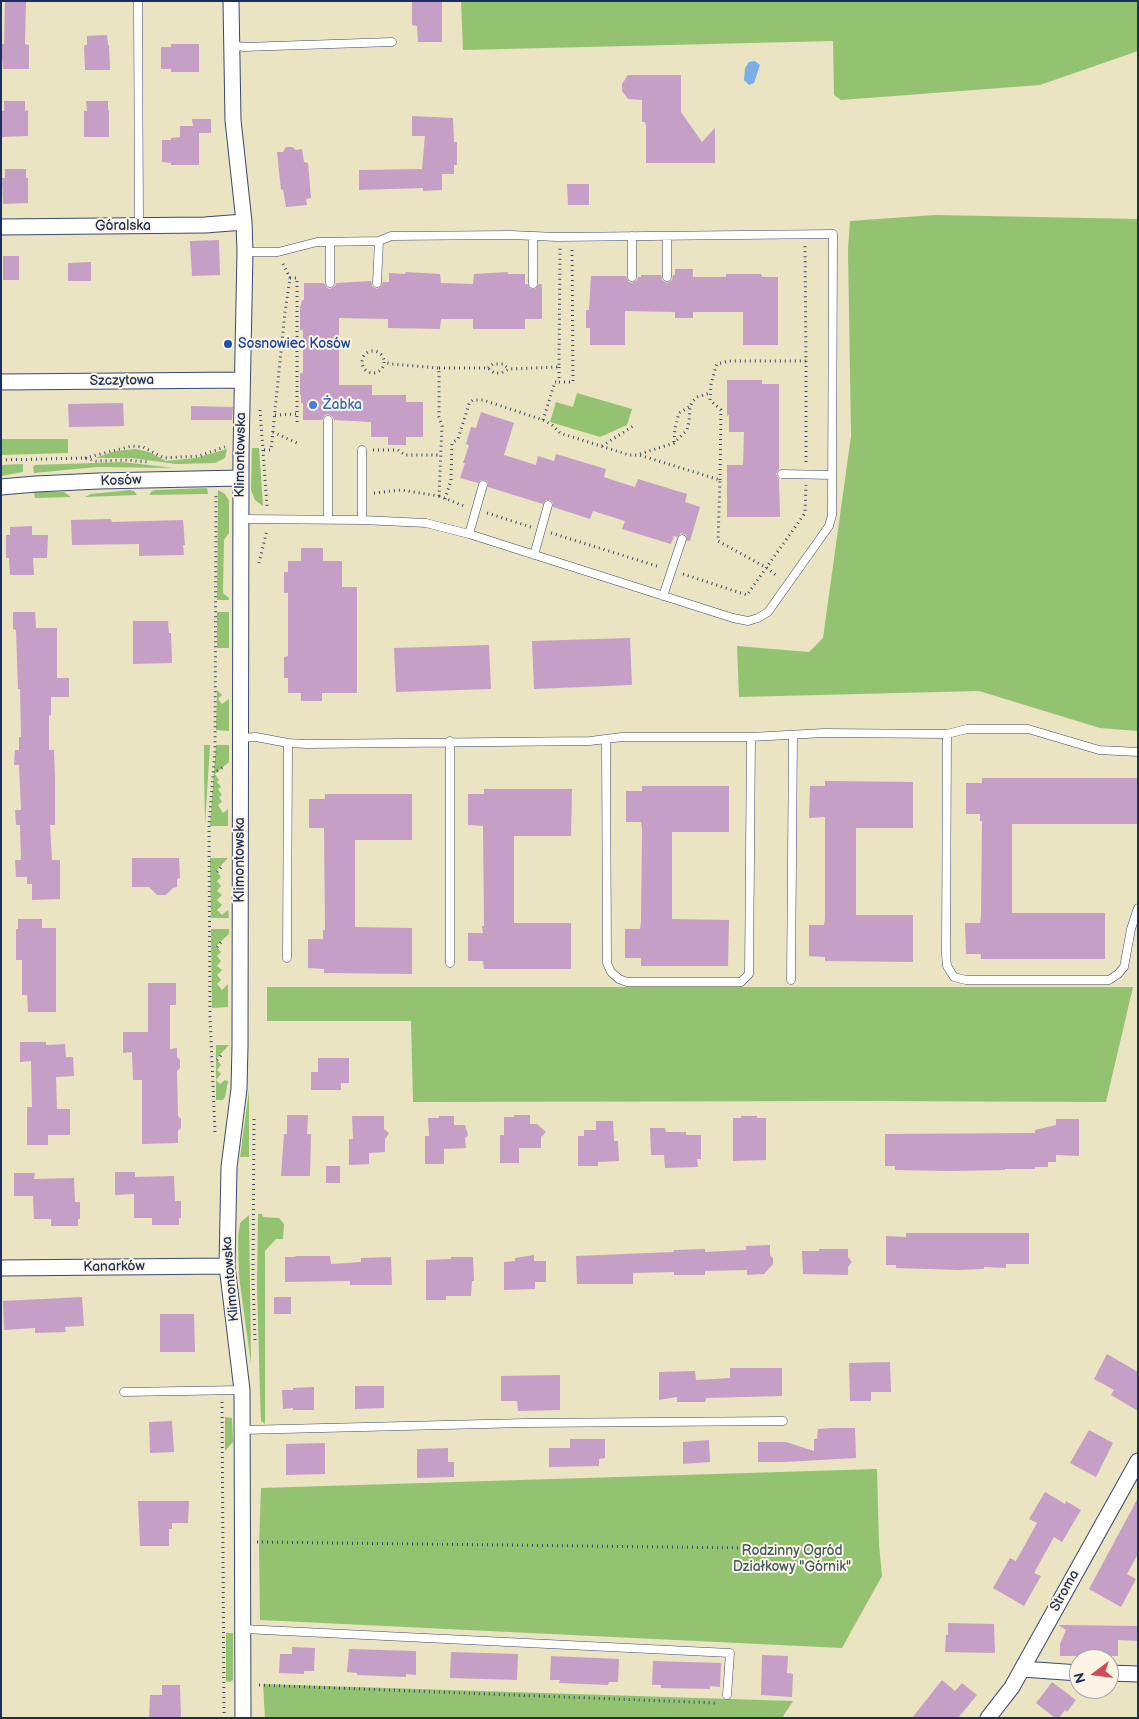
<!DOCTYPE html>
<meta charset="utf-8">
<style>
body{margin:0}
#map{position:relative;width:1139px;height:1719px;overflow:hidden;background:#eae4c3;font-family:"Balsamiq Sans",sans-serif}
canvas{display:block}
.frame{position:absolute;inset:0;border:2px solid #1b2f5e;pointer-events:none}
.north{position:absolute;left:1069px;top:1649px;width:50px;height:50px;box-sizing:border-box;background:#fcf5e5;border:1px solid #a2a6af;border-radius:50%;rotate:255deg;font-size:14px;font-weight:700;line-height:20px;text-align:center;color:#1b2f5e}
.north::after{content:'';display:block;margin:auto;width:18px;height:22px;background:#d1495b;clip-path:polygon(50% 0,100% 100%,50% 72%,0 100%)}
</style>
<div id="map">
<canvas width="1139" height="1719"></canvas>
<div class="frame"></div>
<div class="north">N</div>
</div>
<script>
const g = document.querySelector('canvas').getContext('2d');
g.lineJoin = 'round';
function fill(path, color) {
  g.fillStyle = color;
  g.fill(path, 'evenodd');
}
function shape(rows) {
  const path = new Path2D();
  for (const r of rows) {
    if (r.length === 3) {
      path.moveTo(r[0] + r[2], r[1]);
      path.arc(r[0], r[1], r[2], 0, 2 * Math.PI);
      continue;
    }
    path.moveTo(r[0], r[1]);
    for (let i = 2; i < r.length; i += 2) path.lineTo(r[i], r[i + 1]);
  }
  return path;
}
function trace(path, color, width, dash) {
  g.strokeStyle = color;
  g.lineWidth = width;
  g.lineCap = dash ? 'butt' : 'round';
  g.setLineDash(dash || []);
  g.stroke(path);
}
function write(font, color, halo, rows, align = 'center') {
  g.font = font + ' "Balsamiq Sans",sans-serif';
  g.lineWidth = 4;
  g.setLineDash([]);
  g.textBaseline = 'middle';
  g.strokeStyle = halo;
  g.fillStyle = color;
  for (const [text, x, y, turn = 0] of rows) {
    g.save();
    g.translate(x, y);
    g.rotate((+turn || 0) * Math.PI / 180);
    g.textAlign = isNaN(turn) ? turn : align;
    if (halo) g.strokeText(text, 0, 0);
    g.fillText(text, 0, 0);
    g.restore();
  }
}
fill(shape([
 [461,1,1138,1,1138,51,1040,85,841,100,834,95,833,41,463,50],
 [935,215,1138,219,1138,731,1100,728,979,691,739,697,737,646,809,652,823,638,851,436,848,249,850,221],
 [577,393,632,409,627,425,600,437,550,422,556,402,573,407],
 [1,439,68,439,68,453,1,455],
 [252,448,259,448,263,506,255,500,251,490],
 [135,449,149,452,166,461,196,458,227,449,225,458,215,463,176,464,131,458,95,458,116,451],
 [122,462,174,468,96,467,34,473,33,467,35,465],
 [23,464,23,472,1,476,1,465],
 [207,488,208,494,149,495,152,491,156,490],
 [130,490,134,491,137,495,85,497,91,494],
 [218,490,225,494,229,501,229,533,224,540,223,593,229,598,229,600,217,600],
 [34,492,64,492,71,497,35,498],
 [217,612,229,612,229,648,217,648],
 [217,690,222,695,218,699,222,704,229,699,229,731,216,730],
 [204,745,210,745,205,825,204,772],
 [216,745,229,745,229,762,215,774,219,780,217,782,221,787,218,789,222,795,219,797,222,802,218,805,223,813,228,809,228,826,210,826],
 [210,858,228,858,216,871,221,877,217,881,221,886,217,891,222,895,217,900,222,905,217,910,222,915,228,910,229,918,211,918],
 [211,929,229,929,229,934,216,946,221,952,217,956,221,961,217,966,222,970,217,975,221,980,217,984,222,990,228,984,228,1007,212,1008],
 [267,987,1133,987,1106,1102,865,1101,413,1102,411,1021,267,1021],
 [216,1045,229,1045,216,1059,221,1065,217,1070,221,1074,216,1080,220,1084,225,1080,228,1081,225,1097,223,1100,216,1100],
 [249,1090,249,1157,240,1157,241,1150],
 [258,1214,262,1214,263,1217,279,1218,284,1224,283,1239,276,1239,265,1251,265,1424,261,1421,260,1394,257,1285],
 [249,1215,251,1359,251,1364,239,1276,238,1237,240,1223],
 [225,1417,232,1418,233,1442,225,1451],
 [877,1469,879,1545,882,1576,842,1648,260,1620,259,1546,261,1488],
 [226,1633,233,1633,233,1680,230,1682,226,1681],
 [263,1684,793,1701,782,1718,265,1718]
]), '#93c270');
fill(shape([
 [755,61,760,65,754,83,749,85,744,80,745,68,749,62]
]), '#77afe6');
fill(shape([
 [5,1,26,1,25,44,29,45,29,69,3,69,1,44,4,44],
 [412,1,442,1,442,42,418,42,417,26,412,25],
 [107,35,108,45,109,45,110,70,85,70,84,45,87,45,87,36],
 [171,44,199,44,199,72,171,72,171,69,161,69,161,47,171,47],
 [628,75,681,75,681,112,702,142,715,128,715,163,646,163,646,125,645,122,642,122,642,100,628,99,622,91,622,84],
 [4,101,25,101,25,111,28,110,28,136,2,137,2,111,4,111],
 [86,101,108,101,108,111,109,110,109,137,84,137,84,111,87,111],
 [412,116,453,118,454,142,457,142,457,165,454,165,454,174,442,174,442,190,423,191,423,188,359,190,359,170,422,169,425,136,412,136],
 [192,119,211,119,211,133,199,133,199,165,171,165,171,163,162,162,162,140,171,140,171,138,180,137,180,126,193,126],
 [286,147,292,147,296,150,302,149,304,162,308,163,311,198,306,199,307,205,286,207,283,189,281,190,277,152,283,152],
 [5,169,26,169,26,178,28,178,28,203,3,204,2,178,5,178],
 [567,184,589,184,589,205,568,205],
 [219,240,220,275,192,276,190,241],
 [3,256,19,256,19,280,3,280],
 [91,262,91,281,68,281,68,263],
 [675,269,693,269,693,277,726,277,726,274,761,274,762,277,778,277,778,345,743,345,743,312,693,312,693,318,675,318,675,312,625,311,625,345,590,345,590,328,586,328,586,310,589,310,591,276,626,276,629,282,632,283,637,280,638,277,641,277,641,275,661,275,662,280,667,283,672,280,673,275,675,275],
 [406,272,440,274,441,283,473,284,474,274,508,272,508,274,525,274,525,284,527,284,531,289,535,289,539,284,542,284,542,319,525,319,525,329,473,329,473,319,441,319,440,329,388,328,388,319,339,318,339,385,372,385,372,395,406,395,406,402,423,402,423,437,406,437,406,445,388,445,388,437,371,437,371,422,334,420,333,417,328,414,325,415,322,420,303,420,303,403,301,403,301,394,300,395,300,373,303,373,303,330,300,330,300,308,302,300,304,300,304,283,324,283,327,288,330,289,335,286,336,283,371,281,372,286,377,289,381,286,383,282,389,282,389,273,405,274],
 [727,380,762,380,762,384,779,384,779,469,776,474,779,479,780,517,727,517,727,465,743,465,744,432,729,432,729,415,727,416],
 [123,403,124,426,69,427,68,404],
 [191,406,233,407,232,420,191,420],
 [481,412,514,423,504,455,536,465,538,456,554,461,556,454,606,469,604,477,619,482,635,487,638,479,687,494,685,502,700,507,690,541,687,541,686,535,681,533,677,537,674,536,671,544,622,529,625,521,593,511,590,519,553,507,553,503,550,500,546,500,543,504,488,487,488,483,485,480,481,480,478,483,460,478,465,463,463,463,469,445,466,444,471,427,476,428],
 [111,519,112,522,183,520,185,545,183,545,184,555,139,556,139,544,72,545,71,520],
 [32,526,32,535,48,535,47,558,33,558,34,575,10,575,9,558,6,558,6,535,10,535,10,527],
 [301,548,323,548,323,561,342,561,342,587,357,587,357,693,322,693,322,701,301,701,301,693,288,693,288,678,284,678,284,657,288,656,288,593,284,593,284,572,288,572,288,561,301,561],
 [13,612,35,612,36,628,57,628,57,678,69,678,69,697,51,697,51,715,49,716,49,750,54,750,55,778,55,825,50,825,52,860,60,860,60,899,32,900,32,884,27,884,27,877,16,877,15,860,21,860,20,825,16,825,15,810,21,810,19,765,14,765,15,750,19,750,19,737,21,737,20,689,18,689,16,630,13,629],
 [133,621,168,621,169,633,171,633,172,663,133,664],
 [630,638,632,685,534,689,532,641],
 [489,645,491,689,396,692,394,648],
 [982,778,1138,778,1138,824,1012,824,1012,913,1105,913,1105,959,981,959,981,954,966,954,965,923,980,923,981,916,982,821,980,821,980,814,966,814,966,783,982,783],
 [825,781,913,782,913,828,856,828,856,915,913,915,913,962,825,961,825,957,809,956,809,925,824,925,825,918,825,817,809,818,810,786,825,786],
 [642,786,729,786,729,832,672,832,672,919,729,920,728,966,641,966,641,958,625,958,625,929,640,929,641,922,642,829,641,822,626,822,626,791,642,791],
 [484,789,572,789,571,836,514,836,514,923,571,923,571,969,484,969,483,961,468,961,468,933,483,933,482,926,484,926,483,826,468,825,468,794,484,794],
 [325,794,412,794,412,840,355,840,355,927,412,928,412,974,324,973,324,969,308,968,308,939,323,939,323,930,325,930,324,828,309,828,309,799,325,799],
 [132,858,179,858,180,878,177,879,177,887,173,888,166,895,157,895,149,887,132,887],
 [18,919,42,919,42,928,56,928,56,1012,28,1012,27,995,22,995,22,960,16,960,16,929,18,929],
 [148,983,176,983,176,1005,170,1005,170,1049,177,1048,177,1057,180,1060,180,1068,177,1071,178,1116,181,1119,181,1128,178,1131,178,1143,142,1144,142,1080,133,1080,132,1052,123,1053,123,1032,148,1032],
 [20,1042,46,1042,46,1045,65,1044,66,1057,73,1057,74,1076,56,1077,57,1109,70,1109,70,1135,48,1135,48,1145,27,1145,27,1107,32,1107,31,1061,20,1062],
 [318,1058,349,1058,349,1083,341,1083,341,1090,311,1090,311,1072,318,1072],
 [287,1115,308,1115,307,1134,311,1134,310,1176,281,1176,284,1134,287,1134],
 [514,1115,530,1115,530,1124,537,1124,546,1132,541,1137,541,1148,519,1148,519,1163,500,1163,500,1135,504,1135,504,1117,514,1117],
 [352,1116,384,1116,384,1129,389,1133,385,1139,385,1152,369,1153,369,1164,349,1165,349,1139,353,1139],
 [439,1116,454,1116,454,1125,465,1125,468,1135,465,1138,466,1148,444,1149,444,1164,425,1164,425,1136,429,1136,428,1118,439,1118],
 [741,1116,757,1116,757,1118,766,1118,766,1160,733,1161,733,1118,741,1118],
 [1056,1119,1079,1119,1079,1156,1056,1155,1056,1162,1048,1162,1048,1167,1035,1167,1035,1169,1005,1169,1005,1170,949,1171,895,1170,895,1166,885,1166,885,1134,1035,1133,1035,1130,1056,1125],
 [596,1121,613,1121,614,1141,618,1141,619,1161,598,1162,598,1166,578,1166,578,1136,584,1136,584,1130,596,1130],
 [650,1128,665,1128,666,1132,686,1132,686,1135,701,1135,701,1159,697,1159,698,1167,665,1168,664,1155,651,1155],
 [326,1166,340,1166,340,1183,326,1183],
 [115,1172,135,1172,135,1177,174,1176,175,1201,181,1201,181,1218,179,1218,179,1225,152,1225,152,1218,134,1218,134,1194,115,1195],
 [14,1173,35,1173,34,1179,74,1178,75,1202,80,1202,80,1219,78,1219,78,1226,51,1226,51,1219,34,1219,33,1196,14,1196],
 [906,1233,1029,1233,1029,1264,1006,1264,1006,1268,984,1267,984,1269,959,1270,896,1268,896,1265,886,1265,886,1236,906,1237],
 [770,1245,770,1255,773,1258,773,1264,764,1274,747,1275,747,1270,705,1271,705,1275,674,1275,674,1272,633,1273,633,1284,577,1284,576,1256,673,1252,674,1250,705,1249,705,1252,746,1250,746,1246],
 [819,1249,848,1249,848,1257,852,1262,848,1267,848,1275,803,1274,802,1251,819,1251],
 [534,1255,534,1261,546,1261,546,1282,535,1282,535,1289,504,1290,504,1262,515,1261,515,1258],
 [296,1256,330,1256,331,1264,361,1262,361,1258,391,1257,392,1285,350,1285,350,1281,285,1282,285,1257,295,1257],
 [451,1257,473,1257,474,1281,472,1281,471,1296,446,1296,446,1300,426,1300,426,1260,451,1259],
 [82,1297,84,1326,65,1327,66,1332,35,1333,35,1328,4,1330,3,1301],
 [274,1297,291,1297,291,1314,274,1314],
 [160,1314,194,1314,195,1352,160,1352],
 [1107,1354,1138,1372,1138,1411,1111,1395,1114,1390,1094,1379],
 [890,1362,891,1392,871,1392,871,1401,850,1401,849,1363],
 [730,1368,782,1368,782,1396,706,1398,705,1402,677,1402,677,1397,659,1400,659,1372,695,1371,696,1380,730,1378],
 [560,1375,560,1410,518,1411,517,1401,501,1401,501,1376],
 [355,1386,384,1386,384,1408,355,1409],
 [314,1387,314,1410,293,1410,293,1408,283,1409,282,1390,293,1390,293,1388],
 [172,1421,174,1452,150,1453,149,1422],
 [831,1428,855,1428,856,1458,785,1462,758,1462,758,1442,786,1442,814,1451,814,1439,817,1439,818,1429],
 [1089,1430,1113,1443,1096,1477,1070,1463],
 [570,1439,605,1439,605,1458,599,1459,599,1466,549,1467,549,1448,570,1448],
 [709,1440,710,1462,683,1464,683,1442],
 [325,1443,325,1474,286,1475,286,1444],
 [448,1448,448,1462,454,1462,454,1477,417,1478,417,1449],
 [1045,1492,1065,1504,1066,1501,1081,1510,1062,1542,1054,1537,1034,1573,1041,1576,1024,1606,993,1588,1010,1558,1016,1561,1037,1523,1029,1519],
 [1138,1498,1138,1554,1127,1574,1136,1579,1121,1607,1089,1589],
 [138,1501,189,1501,188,1523,172,1523,172,1529,169,1529,169,1546,140,1546],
 [948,1623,994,1624,995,1653,945,1652,946,1635,948,1635],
 [1058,1625,1138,1626,1138,1641,1118,1640,1118,1656,1060,1656,1060,1644,1066,1630],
 [292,1647,315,1648,314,1671,304,1671,304,1674,279,1673,280,1654,292,1654],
 [349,1649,416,1651,416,1675,406,1674,406,1677,381,1676,357,1675,357,1673,347,1672],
 [451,1652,518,1654,517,1680,450,1678],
 [762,1655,788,1656,787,1673,793,1674,792,1697,761,1695],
 [551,1656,619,1659,618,1682,609,1682,608,1685,584,1684,559,1683,560,1680,550,1680],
 [653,1661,721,1663,720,1687,710,1686,710,1689,661,1688,661,1685,652,1685],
 [942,1680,955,1691,962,1683,977,1695,958,1718,912,1718],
 [1052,1682,1076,1700,1067,1712,1065,1710,1059,1718,1055,1718,1036,1703],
 [162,1685,180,1685,181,1718,149,1718,150,1695,162,1695]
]), '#c59fc6');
const service = shape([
 [138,1,139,226],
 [231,45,244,47,392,42],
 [533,236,533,284],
 [667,236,667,277],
 [632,277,632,236],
 [330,283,330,242],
 [377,283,379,241],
 [362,450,362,520],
 [782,474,832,475],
 [241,519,362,520,426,523,469,534,733,618,748,621,758,618,768,612,829,526,832,515,833,234,557,237,511,235,391,236,379,241,317,242,278,252,245,252],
 [328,519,328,420],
 [469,534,483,485],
 [534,555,548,505],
 [663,596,682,539],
 [947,734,946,954,947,966,954,977,966,980,1109,980,1118,974,1124,967,1131,929,1138,908],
 [622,737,751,737,749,974,741,982,627,982,619,979,611,972,607,963,606,739,622,737],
 [751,737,824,733,947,734,967,729,1028,729,1099,750,1138,752],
 [240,738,256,737,288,743,307,744,590,741,606,739],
 [287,958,288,743],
 [450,963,450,741],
 [791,980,793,736],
 [124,1392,242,1390],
 [242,1430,526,1423,783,1421],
 [243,1629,730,1653,727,1695]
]);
const minor = shape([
 [231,1,233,120,244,222,245,252,241,453,240,1046,239,1089,229,1167,227,1266,242,1390,243,1718],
 [1,227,205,225,244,222],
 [1,382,242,380],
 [1,487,36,484,99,481,241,478],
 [1,1268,227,1266],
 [1022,1669,1079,1673],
 [1109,1673,1138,1674],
 [988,1718,1012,1687,1138,1461]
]);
trace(service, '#3a4a6d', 9);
trace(minor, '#3a4a6d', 17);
trace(shape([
 [283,264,290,278],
 [373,362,11],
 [806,361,806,462],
 [559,367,559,382,573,382,572,248],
 [439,368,488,368,494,373,501,373,509,369,559,367,560,248],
 [488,368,493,364,503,364,509,369],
 [260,410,267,506],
 [275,415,297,414],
 [543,420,555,382,559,382],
 [273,432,297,443],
 [674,442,675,428,679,413,689,407],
 [602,446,633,426],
 [264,450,271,450,285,312,290,278,297,278,297,423],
 [373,450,398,450,405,455,441,455],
 [640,454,674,443,687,430,689,422,690,407,692,402,697,397,710,393],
 [85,458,132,446,143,447,164,458,199,456,225,447],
 [1,460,85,458,96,461,125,460,148,462],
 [720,480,721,410,710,400,711,384,716,366,717,364,729,361,806,361,805,246],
 [374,493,401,490,439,496,442,426,439,417,439,368,391,364,384,362],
 [439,496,464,506],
 [445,499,451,480,452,443,458,439,469,404,473,400,483,400,543,420,552,425,560,433,629,455,639,455,720,480,718,541,767,568,778,577],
 [487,513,531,527],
 [551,533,660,567],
 [259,563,267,530],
 [683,574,747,595,805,513,806,485],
 [217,771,225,766],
 [217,872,223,865],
 [217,947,223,940],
 [217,1060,223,1053],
 [254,1119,253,1279,255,1342],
 [215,1132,210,1016,209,825,215,751,216,496],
 [222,1402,224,1718],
 [257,1542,829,1549],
 [259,1685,716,1703]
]), '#3a4a6d', 3, [1, 4]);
trace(service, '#fff', 8);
trace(minor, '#fff', 15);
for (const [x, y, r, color] of [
 [228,344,5,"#1a4fb4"],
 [313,405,5,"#3f7fe0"]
]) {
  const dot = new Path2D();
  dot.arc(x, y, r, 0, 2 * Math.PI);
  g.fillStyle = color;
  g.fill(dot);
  trace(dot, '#fcf5e5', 2);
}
write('14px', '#1b2f5e', '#fcf5e5', [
 ["Góralska",123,226],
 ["Szczytowa",122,381,-1],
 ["Klimontowska",241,455,-89],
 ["Kosów",121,481,-2],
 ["Klimontowska",240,860,-90],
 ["Kanarków",114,1267,-1],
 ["Klimontowska",231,1279,-95],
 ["Stroma",1065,1591,-61]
]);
write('14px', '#164399', '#fcf5e5', [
 ["Sosnowiec Kosów",238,344]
], 'left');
write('14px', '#366cbe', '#fcf5e5', [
 ["Żabka",323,405]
], 'left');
write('14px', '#3f5b63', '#fcf5e5', [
 ["Rodzinny Ogród",792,1551],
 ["Działkowy \"Górnik\"",792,1567]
]);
</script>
